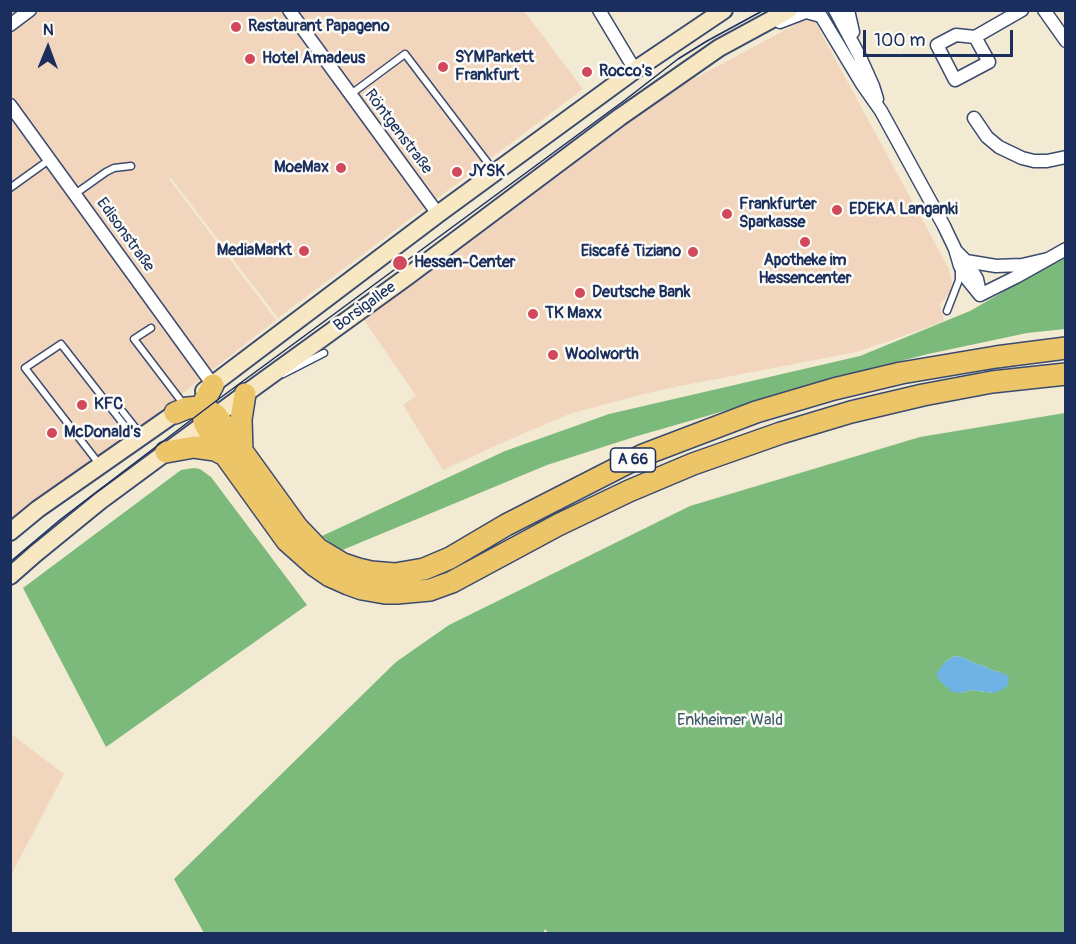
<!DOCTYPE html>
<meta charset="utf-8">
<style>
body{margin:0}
#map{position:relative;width:1076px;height:944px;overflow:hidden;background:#f2ead2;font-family:Pangolin,sans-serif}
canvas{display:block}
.frame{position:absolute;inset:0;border:12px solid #1b2f5e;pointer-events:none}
.north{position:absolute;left:18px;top:18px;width:60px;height:60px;-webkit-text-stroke:4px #fdfcf7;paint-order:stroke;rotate:1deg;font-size:16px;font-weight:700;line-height:24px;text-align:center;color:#1b2f5e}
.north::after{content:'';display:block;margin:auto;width:21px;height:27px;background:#1b2f5e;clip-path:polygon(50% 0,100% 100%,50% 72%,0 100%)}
.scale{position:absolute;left:863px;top:30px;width:150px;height:27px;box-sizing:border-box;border:3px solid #1b2f5e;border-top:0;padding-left:8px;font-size:18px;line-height:21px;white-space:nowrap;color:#1b2f5e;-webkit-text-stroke:4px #fdfcf7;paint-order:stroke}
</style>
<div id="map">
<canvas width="1076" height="944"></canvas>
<div class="frame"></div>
<div class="north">N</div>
<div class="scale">100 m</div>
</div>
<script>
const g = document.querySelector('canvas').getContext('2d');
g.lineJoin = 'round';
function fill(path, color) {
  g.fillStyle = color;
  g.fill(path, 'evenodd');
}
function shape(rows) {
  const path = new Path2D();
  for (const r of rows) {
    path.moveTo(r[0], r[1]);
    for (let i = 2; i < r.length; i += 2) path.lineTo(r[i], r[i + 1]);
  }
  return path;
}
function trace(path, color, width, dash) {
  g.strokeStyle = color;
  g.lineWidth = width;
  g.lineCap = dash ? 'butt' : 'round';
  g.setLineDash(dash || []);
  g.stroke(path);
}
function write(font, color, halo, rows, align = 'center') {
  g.font = font + ' Pangolin,sans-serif';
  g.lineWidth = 5;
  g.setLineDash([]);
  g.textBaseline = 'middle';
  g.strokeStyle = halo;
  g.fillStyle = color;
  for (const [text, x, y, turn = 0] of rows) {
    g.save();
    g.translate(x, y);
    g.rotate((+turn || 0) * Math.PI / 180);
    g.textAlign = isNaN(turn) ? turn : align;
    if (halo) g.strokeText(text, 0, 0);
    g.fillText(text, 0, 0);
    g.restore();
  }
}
fill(shape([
 [11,11,524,11,583,89,278,318,171,178,169,179,276,320,11,528],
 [809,20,815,22,948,267,952,281,951,291,940,304,944,321,895,339,856,352,680,386,644,394,569,414,497,445,443,470,403,405,416,396,362,317,673,90,802,21],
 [11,734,64,774,11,875]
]), '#f2d5bd');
fill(shape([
 [1065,256,1065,329,1027,333,928,354,818,382,724,411,634,437,547,465,340,551,322,536,505,451,609,414,860,356,970,311],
 [1065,413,1065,933,549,934,545,929,543,934,204,933,174,879,396,662,449,625,690,506,920,437],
 [954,656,962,657,974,663,987,667,991,670,1000,672,993,693,971,690,961,693,945,662],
 [194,468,200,469,211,477,307,605,106,747,23,588,181,470]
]), '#7bba7a');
fill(shape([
 [954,656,962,657,974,663,987,667,991,670,1000,672,1007,675,1009,679,1007,686,1002,690,993,693,971,690,961,693,952,692,940,681,936,674,945,662]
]), '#6fb3e5');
const service = shape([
 [351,94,405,54,494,171],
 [10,188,49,160],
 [75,194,106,172,114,168,131,166],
 [947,311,959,280,959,270],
 [151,328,134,339,185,406],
 [283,374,324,353],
 [123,412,142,436],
 [100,465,25,368,61,344,135,439]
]);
const minor = shape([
 [289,10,438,214],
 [599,10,635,70],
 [835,10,860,57,873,86,877,99],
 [848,10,853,32],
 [1044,10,1066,41],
 [780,22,806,12,821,16,862,84,881,111,944,226,955,249,960,266,967,279,980,295],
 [10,25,30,10],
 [975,37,989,62,955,80,937,45,956,35,975,37,1022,10],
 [10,105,213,385],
 [974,118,987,137,999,147,1022,158,1034,161,1047,161,1066,157],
 [956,251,966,261,996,266,1022,265,1048,259],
 [966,261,977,279,980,293],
 [980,295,1016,277,1066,249]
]);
const secondary = shape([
 [204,391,438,214,635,70,724,10],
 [10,532,38,509,184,407],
 [10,576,35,554,100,501,245,394,408,276,620,117,719,48,789,10]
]);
const motorway = shape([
 [213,385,201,407,205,424,212,437,287,541,314,565,330,576,348,584,362,589,385,593,397,593,430,590,452,582,558,525,629,491,693,464,781,433,851,412,923,395,992,382,1066,374],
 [175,413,187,408,201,407,206,409,216,415,297,527,318,549,343,564,358,569,371,572,395,574,424,569,450,558,506,525,643,455,756,412,834,389,901,373,996,357,1066,348],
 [242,451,241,419,245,394],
 [166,452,194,447,215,450,227,456]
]);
trace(service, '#3b4b6f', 9);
trace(minor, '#3b4b6f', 15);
trace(secondary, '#3b4b6f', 20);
trace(motorway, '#3b4b6f', 24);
trace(service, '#fff', 6);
trace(minor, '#fff', 12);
trace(secondary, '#f7e8c3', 16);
trace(motorway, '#ecc569', 21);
trace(shape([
 [10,562,61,519,216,401,625,100,678,59,707,41,764,10]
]), '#1b2f5e', 1.5);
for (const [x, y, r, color] of [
 [236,27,6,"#d1495b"],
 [250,59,6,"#d1495b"],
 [443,67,6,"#d1495b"],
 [587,72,6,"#d1495b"],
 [341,168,6,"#d1495b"],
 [457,172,6,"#d1495b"],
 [837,210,6,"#d1495b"],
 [727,214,6,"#d1495b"],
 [805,242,6,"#d1495b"],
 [304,251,6,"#d1495b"],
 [693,252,6,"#d1495b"],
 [400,263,8,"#d1495b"],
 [580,293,6,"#d1495b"],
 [533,314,6,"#d1495b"],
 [553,355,6,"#d1495b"],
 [82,405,6,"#d1495b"],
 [52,433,6,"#d1495b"]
]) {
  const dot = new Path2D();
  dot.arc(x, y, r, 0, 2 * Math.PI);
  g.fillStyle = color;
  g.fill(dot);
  trace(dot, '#fdfcf7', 2);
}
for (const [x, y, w] of [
 [633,460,45]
]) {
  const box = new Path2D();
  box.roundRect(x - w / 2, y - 12, w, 24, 4.5);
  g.fillStyle = '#fdfcf7';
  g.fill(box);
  trace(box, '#1b2f5e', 1.5);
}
write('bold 15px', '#1b2f5e', null, [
 ["A 66",633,460]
]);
write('bold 16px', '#1b2f5e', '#fdfcf7', [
 ["Restaurant Papageno",248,27],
 ["SYMParkett",455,58],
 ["Frankfurt",455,76],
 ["Hotel Amadeus",262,59],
 ["Rocco's",599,72],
 ["MoeMax",329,168,"right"],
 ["JYSK",469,172],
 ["Frankfurter",739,205],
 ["Sparkasse",739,223],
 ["EDEKA Langanki",849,210],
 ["MediaMarkt",292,251,"right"],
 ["Eiscafé Tiziano",681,252,"right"],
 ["Apotheke im",805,261,"center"],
 ["Hessencenter",805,279,"center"],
 ["Hessen-Center",414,263],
 ["Deutsche Bank",592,293],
 ["TK Maxx",545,314],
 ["Woolworth",565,355],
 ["KFC",94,405],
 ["McDonald's",64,433]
], 'left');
write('16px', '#1b2f5e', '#fdfcf7', [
 ["Röntgenstraße",398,132,53],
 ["Edisonstraße",125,235,54],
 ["Borsigallee",365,307,-36]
]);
write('16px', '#3b5a6a', '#fdfcf7', [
 ["Enkheimer Wald",730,721]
]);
</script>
